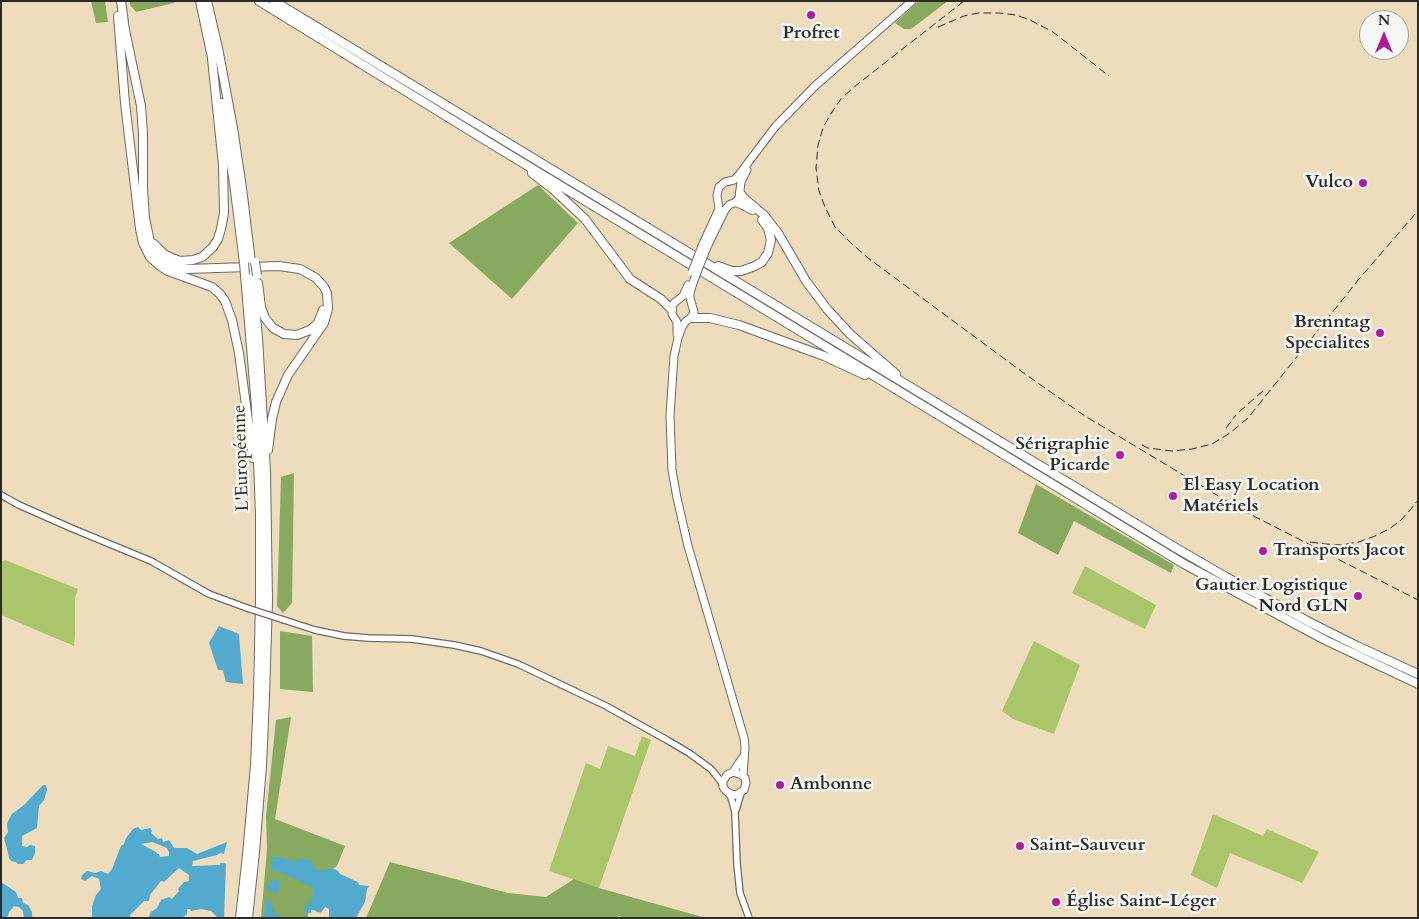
<!DOCTYPE html>
<meta charset="utf-8">
<style>
body{margin:0}
#map{position:relative;width:1419px;height:919px;overflow:hidden;background:#eeddbc;font-family:Cardo,serif}
canvas{display:block}
.frame{position:absolute;inset:0;border:2px solid #2b2b2b;pointer-events:none}
.north{position:absolute;left:1359px;top:10px;width:50px;height:50px;box-sizing:border-box;background:#f6f6f2;border:1px solid #a5a5a2;border-radius:50%;rotate:0deg;font-size:14px;font-weight:700;line-height:20px;text-align:center;color:#2b2b2b}
.north::after{content:'';display:block;margin:auto;width:18px;height:22px;background:#b5179e;clip-path:polygon(50% 0,100% 100%,50% 72%,0 100%)}
</style>
<div id="map">
<canvas width="1419" height="919"></canvas>
<div class="frame"></div>
<div class="north">N</div>
</div>
<script>
const g = document.querySelector('canvas').getContext('2d');
g.lineJoin = 'round';
function fill(path, color) {
  g.fillStyle = color;
  g.fill(path, 'evenodd');
}
function shape(rows) {
  const path = new Path2D();
  for (const r of rows) {
    path.moveTo(r[0], r[1]);
    for (let i = 2; i < r.length; i += 2) path.lineTo(r[i], r[i + 1]);
  }
  return path;
}
function trace(path, color, width, dash) {
  g.strokeStyle = color;
  g.lineWidth = width;
  g.lineCap = dash ? 'butt' : 'round';
  g.setLineDash(dash || []);
  g.stroke(path);
}
function write(font, color, halo, rows, align = 'center') {
  g.font = font + ' Cardo,serif';
  g.lineWidth = 5;
  g.setLineDash([]);
  g.textBaseline = 'middle';
  g.strokeStyle = halo;
  g.fillStyle = color;
  for (const [text, x, y, turn = 0] of rows) {
    g.save();
    g.translate(x, y);
    g.rotate((+turn || 0) * Math.PI / 180);
    g.textAlign = isNaN(turn) ? turn : align;
    if (halo) g.strokeText(text, 0, 0);
    g.fillText(text, 0, 0);
    g.restore();
  }
}
fill(shape([
 [5,560,78,589,75,598,75,635,74,646,1,615,1,562],
 [1085,566,1156,605,1145,629,1072,593],
 [1034,641,1080,665,1054,734,1013,719,1002,711],
 [642,736,651,740,599,888,549,871,586,763,600,769,608,746,635,756],
 [1213,814,1263,836,1267,829,1319,852,1302,883,1230,853,1217,888,1191,875]
]), '#abc56b');
fill(shape([
 [91,1,105,1,108,22,96,23],
 [130,1,174,1,174,3,136,12,130,5],
 [919,1,948,1,911,29,904,29,895,23],
 [538,185,578,223,512,299,449,243],
 [294,473,292,603,283,613,277,606,281,477],
 [1036,484,1174,565,1171,573,1074,521,1058,555,1018,533],
 [280,631,312,636,313,692,280,689],
 [291,717,275,819,345,846,337,866,325,874,308,909,308,918,261,918,267,849,266,816,276,720],
 [390,862,508,893,546,897,574,879,599,888,706,918,625,918,618,916,617,918,366,918]
]), '#88aa5f');
fill(shape([
 [219,626,239,634,243,684,226,682,223,670,218,670,209,643],
 [43,785,46,785,47,790,44,800,39,806,37,828,22,836,22,846,27,847,30,845,35,846,35,853,32,860,27,860,23,864,18,864,16,862,11,861,9,858,7,849,4,838,8,832,7,825,8,821,12,814,24,805],
 [138,827,141,830,150,828,152,831,151,833,158,839,162,838,163,842,169,840,174,848,187,848,197,854,227,842,224,854,220,853,217,855,193,861,192,866,220,865,220,863,224,863,226,864,224,918,218,918,211,911,201,909,191,911,190,909,187,909,187,914,182,918,148,918,151,912,157,908,161,900,169,897,172,899,179,891,178,889,184,882,189,881,189,875,179,868,164,882,161,881,150,895,149,901,144,901,130,915,130,918,92,918,92,906,96,895,101,889,99,879,92,876,85,881,81,879,82,875,87,871,95,873,101,871,108,874,112,869,121,846,124,844,126,838,133,829],
 [152,842,167,848,169,852,169,856,160,857,159,854,157,854,156,852,141,844],
 [271,857,280,857,295,862,298,858,301,860,304,859,307,861,310,859,313,861,311,863,313,868,322,871,331,868,337,870,340,874,358,882,359,885,369,886,367,889,365,902,356,918,329,918,329,909,325,907,321,913,317,912,314,910,311,910,311,913,306,913,304,910,306,905,313,898,312,893,314,888,280,872,271,870],
 [280,879,279,891,277,893,270,892,267,888,267,884,271,883,275,880],
 [1,882,16,892,18,898,22,898,23,903,28,905,32,912,32,916,33,918,24,918,23,911,19,907,14,906,9,912,7,918,1,918],
 [266,899,271,902,275,915,279,914,281,918,264,918]
]), '#52aacf');
const minor = shape([
 [1,495,19,505,71,528,151,561,209,594,247,608],
 [284,620,315,630,344,636,368,638,412,639,454,645,481,651,518,664,606,706,667,740,689,753,711,769,723,784],
 [728,793,731,797,735,812,737,864,740,893,749,918],
 [736,810,741,793]
]);
const major = shape([
 [702,246,719,209,717,195,719,187,725,182,734,180,738,176,775,127,815,86,912,1],
 [707,247,725,210,729,205,736,202,739,198,741,182,747,170],
 [694,280,690,293,690,298,694,312,691,318,686,321,682,327,678,338,674,356,670,416,672,470,677,498,688,546,744,738,745,747,743,776],
 [677,334,677,322,672,314,672,307,674,303,683,296,688,285],
 [733,772,742,775,745,778,746,783,744,790,736,795,731,794,726,791,723,787,723,781,727,775,733,772,743,757]
]);
const highway = shape([
 [121,1,125,30,141,106,143,134,143,189,145,218,150,242,155,252,167,263,174,266,187,269,279,266,300,269,316,278,324,287,327,293,328,309,324,323,288,375,276,402,272,419,268,450],
 [200,1,211,53],
 [207,1,218,48,233,128,242,188,251,262],
 [259,1,490,143,1184,564,1325,640,1418,684],
 [274,1,1176,548,1226,577,1311,623,1357,646,1418,674],
 [118,16,125,103,140,229,143,243,150,257,160,266,168,271,212,287,220,294,225,301,232,320,239,353,253,458],
 [221,103,234,183,244,263],
 [532,173,554,190,585,219,630,279,661,299,672,310],
 [740,193,745,199,764,215,778,233,806,281,827,309,850,334,896,374],
 [736,202,743,205,752,210],
 [154,244,164,254,172,258,180,261,193,260,202,257,213,247,218,239,221,229,224,213,223,165,211,49],
 [718,266,732,271,741,271,755,266,762,262,768,253,771,240,768,228,762,220],
 [258,283,261,307,265,318,273,328,284,334,297,335,310,330,318,323,323,310],
 [691,318,710,318,739,325,824,356,865,375],
 [240,918,247,855,255,765,258,696,260,599,260,515,256,407,245,275],
 [248,918,255,852,262,766,265,696,268,600,266,471,258,338,252,275]
]);
trace(minor, '#6f695e', 8);
trace(major, '#6f695e', 9);
trace(highway, '#6f695e', 10);
trace(minor, '#fff', 5.5);
trace(major, '#fff', 7);
trace(highway, '#fff', 8);
trace(shape([
 [964,1,854,87,841,99,830,115,823,128,818,145,816,168,819,191,825,207,835,227,852,244,868,258,1025,374,1085,416,1240,509,1418,600],
 [938,27,964,16,978,13,999,13,1016,15,1030,20,1053,32,1109,76],
 [1239,412,1264,390],
 [1226,428,1236,415],
 [1142,445,1148,448,1172,451,1192,449,1212,444,1230,433,1248,418,1359,279,1416,213],
 [1310,542,1325,544,1341,545,1359,542,1375,536,1389,529,1400,521,1411,509,1418,500]
]), '#2b2b2b', 1, [8, 4]);
const minorBridge = shape([
 [247,608,284,620]
]);
const majorBridge = shape([
 [692,272,702,246],
 [694,280,707,247]
]);
const highwayBridge = shape([
 [255,262,257,275],
 [244,263,245,275]
]);
trace(minorBridge, '#6f695e', 8, []);
trace(majorBridge, '#6f695e', 9, []);
trace(highwayBridge, '#6f695e', 10, []);
trace(minorBridge, '#fff', 5.5);
trace(majorBridge, '#fff', 7);
trace(highwayBridge, '#fff', 8);
for (const [x, y, r, color] of [
 [811,15,5,"#b5179e"],
 [1363,183,5,"#b5179e"],
 [1380,333,5,"#b5179e"],
 [1120,455,5,"#b5179e"],
 [1173,496,5,"#b5179e"],
 [1263,551,5,"#b5179e"],
 [1358,596,5,"#b5179e"],
 [780,785,5,"#b5179e"],
 [1020,846,5,"#b5179e"],
 [1056,902,5,"#b5179e"]
]) {
  const dot = new Path2D();
  dot.arc(x, y, r, 0, 2 * Math.PI);
  g.fillStyle = color;
  g.fill(dot);
  trace(dot, '#f6f6f2', 2);
}
write('bold 18px', '#2b2b2b', '#f6f6f2', [
 ["Profret",811,34,"center"],
 ["Vulco",1353,183,"right"],
 ["Brenntag",1370,323,"right"],
 ["Specialites",1370,344,"right"],
 ["Sérigraphie",1110,445,"right"],
 ["Picarde",1110,466,"right"],
 ["El Easy Location",1183,486],
 ["Matériels",1183,507],
 ["Transports Jacot",1273,551],
 ["Gautier Logistique",1348,586,"right"],
 ["Nord GLN",1348,607,"right"],
 ["Ambonne",790,785],
 ["Saint-Sauveur",1030,846],
 ["Église Saint-Léger",1066,902]
], 'left');
write('18px', '#2b2b2b', '#f6f6f2', [
 ["L'Européenne",242,458,-92]
]);
</script>
